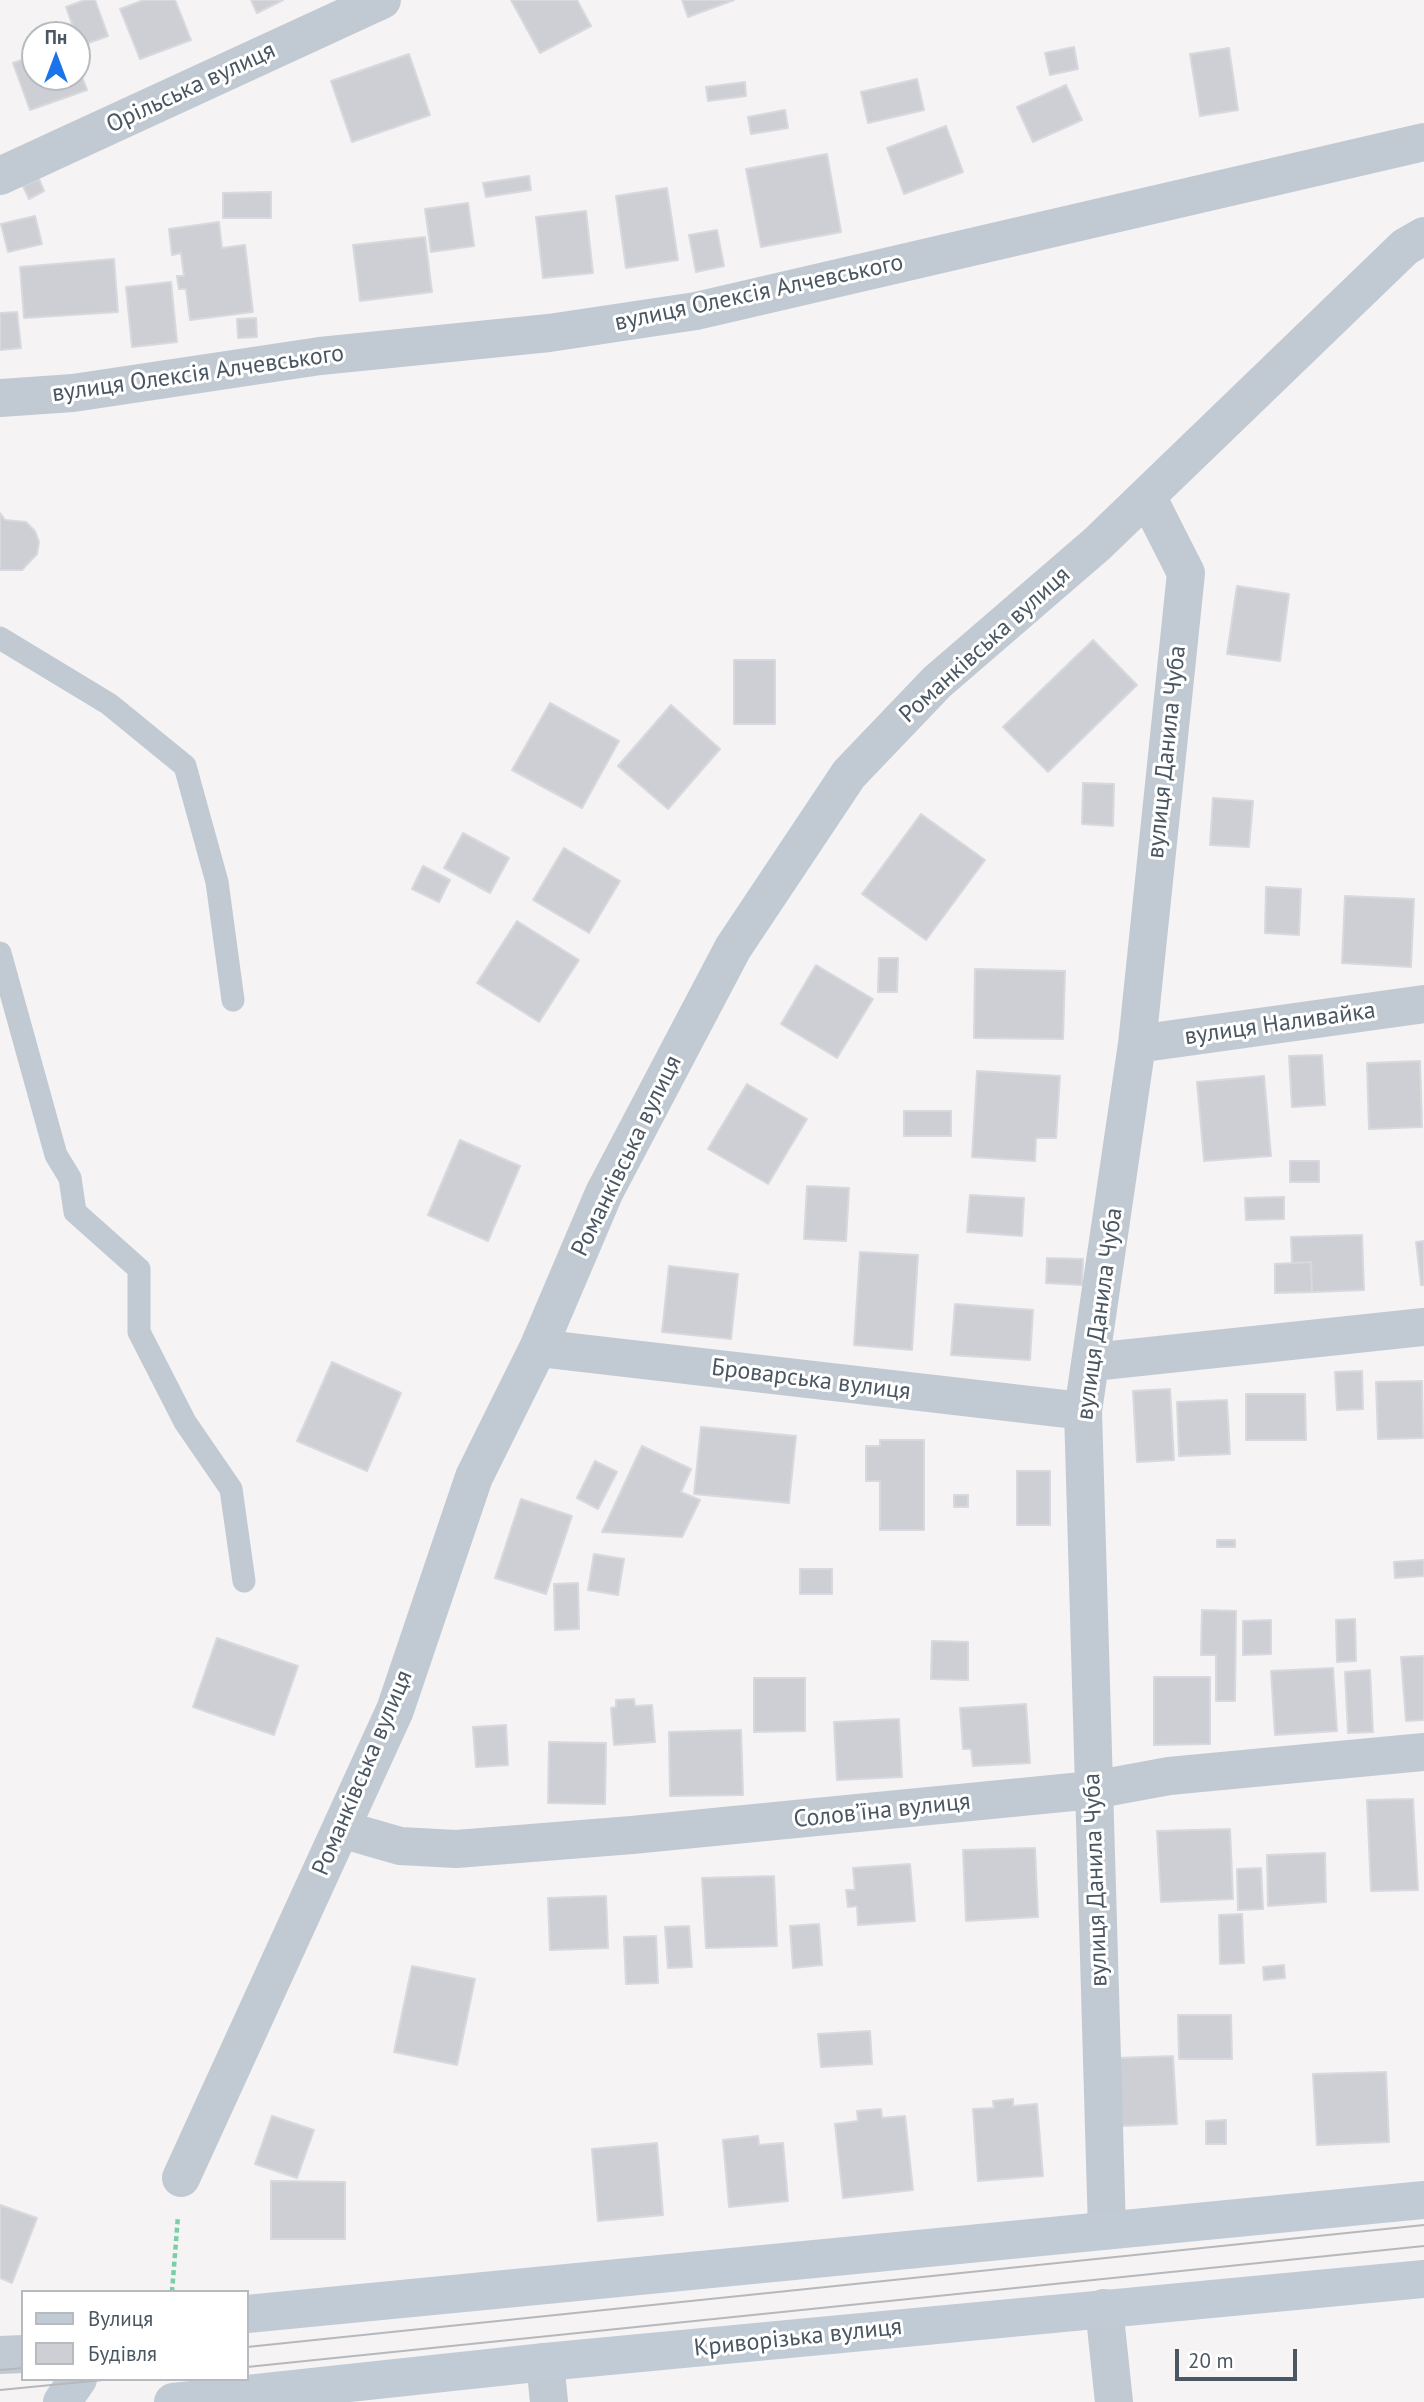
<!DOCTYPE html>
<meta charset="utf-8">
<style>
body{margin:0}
#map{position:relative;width:1424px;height:2402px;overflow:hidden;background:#f5f3f3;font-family:"PT Sans",sans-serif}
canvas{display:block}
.legend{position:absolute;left:21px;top:2290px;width:228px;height:91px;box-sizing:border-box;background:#fff;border:2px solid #b7bbc0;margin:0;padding:9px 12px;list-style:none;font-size:21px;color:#4a5661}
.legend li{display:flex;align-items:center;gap:14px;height:35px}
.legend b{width:35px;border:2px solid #b7bbc0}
.north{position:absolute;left:21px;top:21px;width:70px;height:70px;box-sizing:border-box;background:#fff;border:2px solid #b7bbc0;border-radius:50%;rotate:0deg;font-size:19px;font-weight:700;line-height:28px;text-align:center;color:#4a5661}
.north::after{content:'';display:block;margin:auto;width:24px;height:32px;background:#1a73e8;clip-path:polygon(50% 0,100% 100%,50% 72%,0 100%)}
.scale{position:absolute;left:1175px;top:2349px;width:122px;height:32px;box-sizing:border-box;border:4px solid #4a5661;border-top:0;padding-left:9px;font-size:21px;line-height:24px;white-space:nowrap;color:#4a5661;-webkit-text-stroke:5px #fff;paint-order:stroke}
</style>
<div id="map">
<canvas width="1424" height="2402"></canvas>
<ul class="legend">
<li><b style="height:9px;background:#c1cbd6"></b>Вулиця</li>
<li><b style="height:19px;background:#cdcfd5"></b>Будівля</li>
</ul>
<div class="north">Пн</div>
<div class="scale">20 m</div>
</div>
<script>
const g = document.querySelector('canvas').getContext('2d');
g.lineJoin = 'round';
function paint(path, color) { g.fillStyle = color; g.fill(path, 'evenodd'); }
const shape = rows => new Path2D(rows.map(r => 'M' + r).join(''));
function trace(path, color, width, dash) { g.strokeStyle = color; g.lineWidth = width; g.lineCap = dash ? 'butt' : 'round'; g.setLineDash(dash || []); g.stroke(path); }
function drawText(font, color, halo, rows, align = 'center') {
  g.font = font + ' "PT Sans",sans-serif'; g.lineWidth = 6; g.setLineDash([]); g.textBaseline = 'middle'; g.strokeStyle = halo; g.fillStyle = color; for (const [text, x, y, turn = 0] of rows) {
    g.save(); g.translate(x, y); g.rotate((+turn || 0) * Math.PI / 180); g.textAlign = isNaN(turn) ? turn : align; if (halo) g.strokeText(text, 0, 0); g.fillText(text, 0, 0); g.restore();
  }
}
const building = shape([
 [85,0,95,0,108,36,80,46,66,7,85,0],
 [144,0,175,0,191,40,140,59,120,9,144,0],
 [251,0,283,0,257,13,251,0],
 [511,0,577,0,591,26,540,53,511,0],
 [682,0,734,0,688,17,682,0],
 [1074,47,1078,69,1050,75,1045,53,1074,47],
 [1229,48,1238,110,1200,116,1190,54,1229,48],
 [409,54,430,115,352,142,331,81,409,54],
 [35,55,35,77,77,77,77,63,87,90,30,110,13,63,35,55],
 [917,79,924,110,868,123,861,92,917,79],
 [745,82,746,96,708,101,706,87,745,82],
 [1066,85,1082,120,1033,142,1017,107,1066,85],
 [785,110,788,128,751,134,748,117,785,110],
 [946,126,963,172,904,194,887,148,946,126],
 [827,154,841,232,761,247,746,169,827,154],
 [529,176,531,190,486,197,483,183,529,176],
 [39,179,44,191,29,199,23,186,39,179],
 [667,188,678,260,626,268,616,196,667,188],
 [271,192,271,218,223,218,223,193,271,192],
 [468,203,474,246,431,252,425,209,468,203],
 [586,211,593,273,543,278,536,217,586,211],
 [35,216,42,244,8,252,1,224,35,216],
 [219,222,222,248,245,245,253,312,190,320,186,289,179,289,177,276,184,276,181,253,172,255,169,229,219,222],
 [717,230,724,266,696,272,689,235,717,230],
 [425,237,432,292,360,301,353,245,425,237],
 [114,259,118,312,24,318,20,267,114,259],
 [171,282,177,342,132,347,126,287,171,282],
 [17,312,21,348,0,350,0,313,17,312],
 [256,318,257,337,238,338,237,319,256,318],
 [0,513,5,520,26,522,35,531,39,542,37,554,22,570,0,570,0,513],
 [1237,586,1289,594,1280,661,1227,654,1237,586],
 [1093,640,1137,685,1048,772,1003,727,1093,640],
 [734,660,775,660,775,724,734,724,734,660],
 [550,703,619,741,582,808,512,770,550,703],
 [671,705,720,749,668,809,618,766,671,705],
 [1083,783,1114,784,1113,826,1082,824,1083,783],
 [1213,798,1253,801,1249,847,1210,845,1213,798],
 [921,814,985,860,926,940,862,894,921,814],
 [463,833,509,858,490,893,444,868,463,833],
 [564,848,620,881,589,933,533,900,564,848],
 [423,866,450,880,439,902,412,889,423,866],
 [1266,887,1301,889,1299,935,1265,933,1266,887],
 [1345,896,1414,899,1411,967,1342,963,1345,896],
 [517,921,579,960,539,1022,477,983,517,921],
 [879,958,898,958,897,992,878,992,879,958],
 [816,965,873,999,837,1058,781,1024,816,965],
 [975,969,1065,971,1063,1039,974,1038,975,969],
 [1322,1055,1325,1105,1292,1107,1289,1056,1322,1055],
 [1420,1061,1422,1127,1369,1129,1367,1063,1420,1061],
 [977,1071,1060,1076,1056,1138,1036,1138,1035,1161,972,1157,977,1071],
 [1264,1076,1271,1156,1204,1161,1197,1082,1264,1076],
 [747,1084,807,1119,768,1184,708,1149,747,1084],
 [904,1111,951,1111,951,1136,904,1136,904,1111],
 [460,1140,520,1166,488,1241,428,1215,460,1140],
 [1290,1161,1319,1161,1319,1182,1290,1182,1290,1161],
 [807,1186,849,1188,846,1241,804,1239,807,1186],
 [970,1195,1024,1198,1022,1236,967,1232,970,1195],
 [1284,1197,1284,1219,1246,1220,1245,1198,1284,1197],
 [1362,1235,1364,1290,1312,1292,1311,1262,1292,1263,1291,1237,1362,1235],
 [1424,1241,1424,1285,1421,1285,1416,1242,1424,1241],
 [860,1252,918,1255,912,1350,854,1345,860,1252],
 [1047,1258,1083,1259,1082,1285,1046,1283,1047,1258],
 [1311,1262,1312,1292,1275,1293,1275,1264,1311,1262],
 [669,1266,738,1274,731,1339,662,1332,669,1266],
 [955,1304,1033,1310,1030,1360,951,1355,955,1304],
 [332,1362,401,1393,367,1471,297,1441,332,1362],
 [1362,1371,1363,1409,1337,1410,1335,1372,1362,1371],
 [1422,1381,1423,1438,1378,1439,1376,1382,1422,1381],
 [1170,1389,1174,1460,1137,1462,1133,1391,1170,1389],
 [1246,1394,1305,1394,1306,1440,1246,1440,1246,1394],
 [1227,1400,1230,1454,1179,1456,1177,1402,1227,1400],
 [701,1427,796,1436,789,1503,694,1494,701,1427],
 [880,1440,924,1440,924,1530,880,1530,880,1481,866,1481,866,1446,880,1446,880,1440],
 [642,1446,691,1469,681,1492,700,1500,682,1537,602,1532,642,1446],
 [595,1461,617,1472,598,1509,577,1498,595,1461],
 [1017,1471,1050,1471,1050,1525,1017,1525,1017,1471],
 [954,1495,968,1495,968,1507,954,1507,954,1495],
 [521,1499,572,1516,546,1594,495,1578,521,1499],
 [1217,1540,1235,1540,1235,1547,1217,1547,1217,1540],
 [594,1554,624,1559,618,1595,588,1590,594,1554],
 [1424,1560,1424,1576,1395,1578,1394,1562,1424,1560],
 [800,1569,832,1569,832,1594,800,1594,800,1569],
 [578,1583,579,1629,555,1630,554,1584,578,1583],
 [1202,1610,1236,1611,1235,1701,1216,1701,1216,1655,1201,1655,1202,1610],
 [1355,1619,1356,1661,1337,1662,1336,1620,1355,1619],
 [1271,1620,1271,1654,1243,1655,1243,1621,1271,1620],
 [217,1638,298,1666,274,1735,193,1707,217,1638],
 [932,1641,968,1642,968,1680,931,1679,932,1641],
 [1424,1656,1424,1720,1406,1721,1401,1657,1424,1656],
 [1333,1668,1337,1731,1275,1735,1271,1671,1333,1668],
 [1370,1670,1373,1732,1348,1733,1345,1672,1370,1670],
 [1154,1677,1210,1677,1210,1744,1154,1745,1154,1677],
 [754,1678,805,1678,805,1731,754,1732,754,1678],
 [634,1699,635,1706,652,1705,655,1742,614,1745,611,1708,616,1707,616,1700,634,1699],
 [1026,1704,1030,1763,973,1766,971,1749,963,1749,960,1708,1026,1704],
 [899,1719,902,1777,837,1780,834,1722,899,1719],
 [506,1725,508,1765,476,1767,473,1727,506,1725],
 [741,1730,743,1795,670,1796,669,1732,741,1730],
 [549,1742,606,1743,605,1804,548,1803,549,1742],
 [1413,1799,1418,1890,1371,1891,1367,1800,1413,1799],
 [1230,1829,1233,1899,1161,1902,1157,1831,1230,1829],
 [1035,1848,1038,1917,966,1921,963,1850,1035,1848],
 [1325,1853,1326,1902,1268,1906,1267,1855,1325,1853],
 [910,1864,915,1921,858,1925,857,1906,848,1907,846,1890,855,1890,853,1868,910,1864],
 [1261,1868,1263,1909,1238,1910,1237,1869,1261,1868],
 [774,1876,777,1946,706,1948,702,1878,774,1876],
 [606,1896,608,1948,550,1950,548,1898,606,1896],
 [1242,1914,1244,1963,1220,1964,1219,1915,1242,1914],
 [819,1924,822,1965,793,1968,790,1926,819,1924],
 [689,1926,692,1967,668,1968,665,1927,689,1926],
 [656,1936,658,1983,626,1984,624,1937,656,1936],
 [1284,1965,1285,1978,1264,1980,1263,1967,1284,1965],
 [412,1966,475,1979,457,2065,394,2052,412,1966],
 [1178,2015,1231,2015,1232,2059,1179,2059,1178,2015],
 [870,2031,872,2064,821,2067,818,2034,870,2031],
 [1173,2056,1177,2124,1121,2126,1118,2058,1173,2056],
 [1386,2072,1389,2142,1317,2145,1313,2074,1386,2072],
 [1013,2099,1013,2106,1037,2104,1043,2176,978,2181,973,2109,994,2108,993,2101,1013,2099],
 [881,2109,882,2118,905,2116,913,2190,843,2198,835,2124,858,2121,857,2111,881,2109],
 [272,2116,314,2130,297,2178,255,2164,272,2116],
 [1226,2120,1226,2144,1206,2144,1206,2121,1226,2120],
 [758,2136,759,2145,783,2143,788,2201,729,2207,723,2140,758,2136],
 [657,2143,663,2215,598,2221,592,2149,657,2143],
 [271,2181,345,2182,345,2239,271,2239,271,2181],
 [0,2205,37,2218,12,2283,0,2278,0,2205]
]);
const path = shape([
 [172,2292,178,2216]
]);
const lane = shape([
 [0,638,109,704,185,766,217,882,233,1000],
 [0,953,56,1155,70,1178,75,1212,139,1269,139,1332,185,1422,231,1489,244,1581]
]);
const street = shape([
 [0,176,382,0],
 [0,398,73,393,320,356,549,333,696,311,1424,142],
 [1137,1044,1424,1004],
 [538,1348,1083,1411],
 [1093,1362,1424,1327],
 [341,1829,400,1846,456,1849,632,1835,1093,1790,1169,1776,1424,1752],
 [181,2178,395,1710,474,1477,538,1348,604,1193,733,948,849,774,937,682,1097,544,1405,247,1424,236],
 [1107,2230,1083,1411,1137,1044,1186,573,1147,496],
 [1104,2308,1114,2402],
 [0,2355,23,2354],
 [545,2362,549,2402]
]);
const secondary = shape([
 [247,2314,1424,2200],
 [62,2402,78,2379],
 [173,2402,545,2362,1424,2279]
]);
const tram = shape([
 [247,2347,1424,2225],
 [247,2367,1424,2246],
 [0,2370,23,2368],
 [0,2390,113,2379]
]);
const streetNames = [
 ["Орільська вулиця",191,88,-25],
 ["вулиця Олексія Алчевського",759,293,-12],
 ["вулиця Олексія Алчевського",198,374,-8],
 ["Романківська вулиця",985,645,-42],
 ["вулиця Данила Чуба",1167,752,-84],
 ["вулиця Наливайка",1280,1024,-8],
 ["Романківська вулиця",627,1156,-64],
 ["вулиця Данила Чуба",1100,1314,-82],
 ["Броварська вулиця",811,1380,7],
 ["Романківська вулиця",363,1773,-67],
 ["Соловʼїна вулиця",882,1811,-6],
 ["вулиця Данила Чуба",1096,1880,-92],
 ["Криворізька вулиця",798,2338,-6]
];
paint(building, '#cdcfd5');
trace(building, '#d7d9de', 2);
trace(path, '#7ad0a6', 4.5, [5, 3.5]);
trace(lane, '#c1cad2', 23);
trace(street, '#c1cad2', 38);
trace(secondary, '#c1cbd6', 38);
trace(tram, '#b5b8bd', 2);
drawText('24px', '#4a5661', '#fff', streetNames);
</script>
